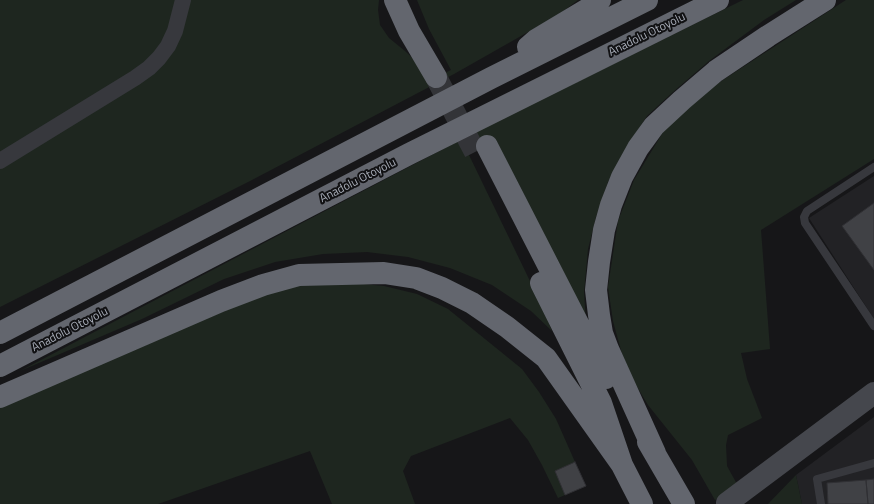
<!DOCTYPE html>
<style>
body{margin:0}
canvas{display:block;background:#161618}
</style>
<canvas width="874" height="504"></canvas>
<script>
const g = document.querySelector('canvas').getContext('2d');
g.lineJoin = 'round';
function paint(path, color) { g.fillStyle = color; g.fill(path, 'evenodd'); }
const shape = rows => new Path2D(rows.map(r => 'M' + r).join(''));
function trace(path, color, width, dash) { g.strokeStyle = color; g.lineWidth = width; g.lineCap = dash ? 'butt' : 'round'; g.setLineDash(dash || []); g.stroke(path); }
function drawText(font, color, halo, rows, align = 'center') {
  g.font = font + ' "Titillium Web",sans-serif'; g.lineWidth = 4; g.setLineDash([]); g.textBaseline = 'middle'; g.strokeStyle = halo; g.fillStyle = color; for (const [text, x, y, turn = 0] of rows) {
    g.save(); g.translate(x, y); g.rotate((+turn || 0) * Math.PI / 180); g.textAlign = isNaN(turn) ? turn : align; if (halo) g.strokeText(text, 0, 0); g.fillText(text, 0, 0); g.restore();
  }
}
const built = shape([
 [874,176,874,319,809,218],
 [874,417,874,504,802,504,796,475]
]);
const green = shape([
 [0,0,379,0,378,10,380,25,389,38,405,51,423,68,436,77,451,70,429,29,417,0,578,0,558,15,454,74,250,181,0,307],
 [743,0,796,0,764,20,709,61,673,92,647,116,625,150,608,182,596,217,588,249,584,292,586,323,491,141,468,153,543,308,552,331,531,311,492,285,450,268,408,257,367,252,323,254,275,262,224,279,142,319,20,371,485,127],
 [846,0,874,0,874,159,761,230,770,349,741,353,747,379,762,418,728,435,726,445,727,466,738,486,715,500,692,460,648,405,633,380,622,354,613,321,608,287,618,221,634,180,665,129,706,91],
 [342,282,384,286,417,294,448,309,522,369,539,392,556,419,575,462,555,471,565,495,558,498,542,465,528,440,510,418,411,456,403,471,415,504,332,504,310,451,158,504,0,504,0,406,274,289,305,283],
 [796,475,802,504,768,504]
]);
const building = shape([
 [874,203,874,270,842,226,874,203],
 [575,462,586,486,565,495,555,471,575,462],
 [874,479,874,504,868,504,866,480,874,479],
 [866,480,868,504,828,504,827,483,866,480]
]);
const motorwayTunnel = shape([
 [436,77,475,152]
]);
const service = shape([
 [874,167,807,211,804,217,805,223,874,326],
 [821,504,817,479,874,463]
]);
const minor = shape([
 [0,161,135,78,149,68,159,58,168,46,175,31,183,0]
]);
const secondary = shape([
 [727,503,874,393]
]);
const motorway = shape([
 [395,0,409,31,436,77],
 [528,47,536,40,596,4,600,0],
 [487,146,606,378],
 [541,283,601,403,622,465,642,504],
 [0,333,491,78,647,0],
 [0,366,409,154,718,0],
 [0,397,221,301,263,285,299,275,384,273,416,278,442,288,472,303,507,327,546,358,622,465],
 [648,442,684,504],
 [655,453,608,349,602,333,599,315,596,290,599,262,604,230,611,205,622,177,638,148,654,126,682,100,716,71,768,36,825,0]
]);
const streetNames = [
 ["Anadolu Otoyolu",647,35,-26],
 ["Anadolu Otoyolu",358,181,-27],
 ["Anadolu Otoyolu",70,330,-27]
];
paint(built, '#222225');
paint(green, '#1e261f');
paint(building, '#404145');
trace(building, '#303034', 1);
trace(motorwayTunnel, '#333438', 22, [22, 11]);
trace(service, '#37383d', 8);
trace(minor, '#37383d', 16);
trace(secondary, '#45474d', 22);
trace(motorway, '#63666e', 22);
drawText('12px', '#a8adb8', '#111113', streetNames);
</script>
